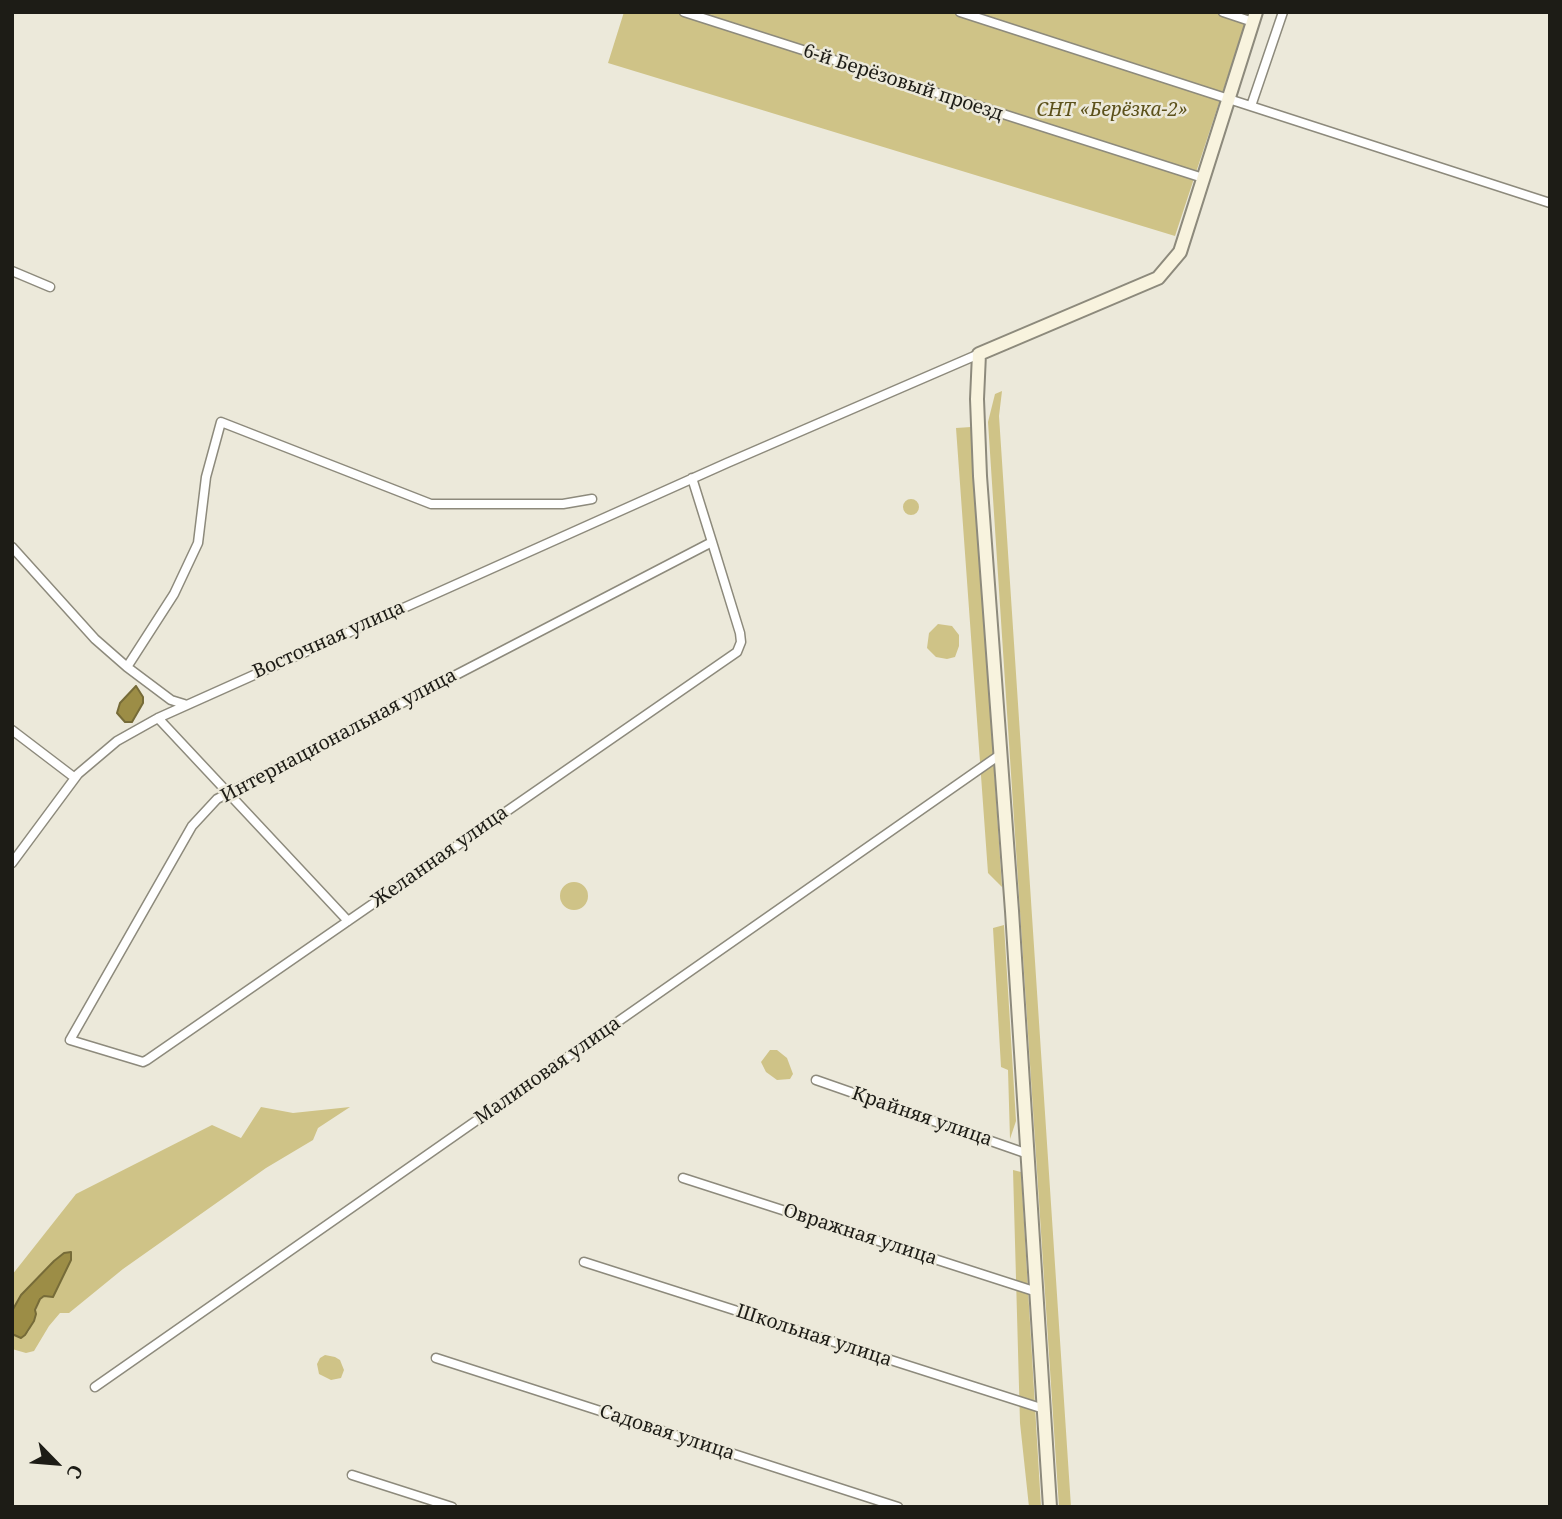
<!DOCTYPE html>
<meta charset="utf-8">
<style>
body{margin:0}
#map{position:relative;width:1562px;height:1519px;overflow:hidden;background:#ece9da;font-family:"Noto Serif",serif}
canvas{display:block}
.frame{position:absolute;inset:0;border:14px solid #1d1c16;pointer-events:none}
.north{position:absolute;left:21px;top:1428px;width:70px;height:70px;-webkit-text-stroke:5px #ece9da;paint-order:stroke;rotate:115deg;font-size:19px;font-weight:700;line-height:28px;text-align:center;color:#1d1c16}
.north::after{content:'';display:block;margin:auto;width:24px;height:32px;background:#1d1c16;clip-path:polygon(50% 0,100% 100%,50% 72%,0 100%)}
</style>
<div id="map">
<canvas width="1562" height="1519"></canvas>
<div class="frame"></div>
<div class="north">С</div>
</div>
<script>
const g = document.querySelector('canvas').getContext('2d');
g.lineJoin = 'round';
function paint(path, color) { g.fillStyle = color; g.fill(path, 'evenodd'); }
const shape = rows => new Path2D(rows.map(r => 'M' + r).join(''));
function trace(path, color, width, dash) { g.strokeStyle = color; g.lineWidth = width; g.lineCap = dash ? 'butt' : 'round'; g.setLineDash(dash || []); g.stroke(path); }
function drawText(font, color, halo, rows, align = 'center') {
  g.font = font + ' "Noto Serif",serif'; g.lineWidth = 5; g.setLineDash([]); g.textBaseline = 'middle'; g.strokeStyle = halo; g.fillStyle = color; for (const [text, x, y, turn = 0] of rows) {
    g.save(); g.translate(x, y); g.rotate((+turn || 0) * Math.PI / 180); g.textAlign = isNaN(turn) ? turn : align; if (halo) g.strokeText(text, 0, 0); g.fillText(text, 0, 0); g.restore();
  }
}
const green = shape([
 [624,12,1249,12,1175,236,608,63],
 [1002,391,999,416,1071,1507,1059,1507,988,422,995,394],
 [971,427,1002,887,988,873,956,428],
 '903 507a8 8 0 1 1 16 0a8 8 0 1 1-16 0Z',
 [938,624,952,626,959,635,959,646,955,657,947,659,936,657,927,648,929,633],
 '560 896a14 14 0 1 1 28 0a14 14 0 1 1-28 0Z',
 [1004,925,1016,1121,1010,1139,1008,1070,1001,1067,993,928],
 [770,1050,777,1050,787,1058,793,1074,790,1079,777,1080,766,1072,761,1062],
 [261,1107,293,1113,350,1107,318,1128,313,1140,266,1168,123,1269,69,1313,60,1313,49,1326,34,1351,26,1353,12,1349,12,1334,21,1338,29,1331,40,1299,44,1296,53,1297,66,1270,54,1261,21,1295,12,1311,12,1275,76,1194,212,1125,241,1138],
 [1013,1170,1021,1172,1041,1507,1029,1507,1020,1423],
 [325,1355,335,1357,340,1360,344,1370,341,1378,331,1380,319,1374,317,1364,320,1358]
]);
const water = shape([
 [136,686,143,697,143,703,132,722,125,722,117,713,120,703,136,686],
 [71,1252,71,1260,53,1297,44,1296,40,1299,35,1310,36,1314,34,1321,25,1335,21,1338,12,1334,12,1311,21,1295,54,1261,64,1253,71,1252]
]);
const street = shape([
 [684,12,1203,178],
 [960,12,1550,203],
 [1223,12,1253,22],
 [1251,106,1283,12],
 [12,271,50,287],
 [692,478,712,542,740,633,741,642,737,652,147,1060,143,1062,70,1040,192,826,217,799,712,542],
 [12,547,95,639,127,667,171,700,184,704],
 [127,667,174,594,198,543,206,477,221,422,431,504,563,504,592,499],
 [158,718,348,921],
 [12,730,75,778],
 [12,863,78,774,117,741,158,718,727,463,979,354],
 [816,1080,1028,1154],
 [683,1178,1037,1292],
 [584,1262,1044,1409],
 [436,1358,898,1507],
 [95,1387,1001,754],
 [352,1475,452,1507]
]);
const secondary = shape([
 [1050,1507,1012,911,980,476,977,399,979,354,1158,278,1180,252,1256,12]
]);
const streetNames = [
 ["6-й Берёзовый проезд",903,83,18],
 ["Восточная улица",329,640,-24],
 ["Интернациональная улица",339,736,-28],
 ["Желанная улица",440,857,-35],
 ["Малиновая улица",548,1071,-35],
 ["Крайняя улица",922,1117,19],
 ["Овражная улица",860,1235,18],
 ["Школьная улица",814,1336,18],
 ["Садовая улица",667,1433,18]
];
const parkNames = [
 ["СНТ «Берёзка-2»",1112,111]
];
paint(green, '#cfc387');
paint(water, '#9c8d46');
trace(water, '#766b38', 2);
trace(street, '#8d8a7c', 11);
trace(secondary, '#8d8a7c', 16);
trace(street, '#fff', 8);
trace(secondary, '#f8f3de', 12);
drawText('19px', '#1d1c16', '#ece9da', streetNames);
drawText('italic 19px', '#5c511b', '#ece9da', parkNames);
</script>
